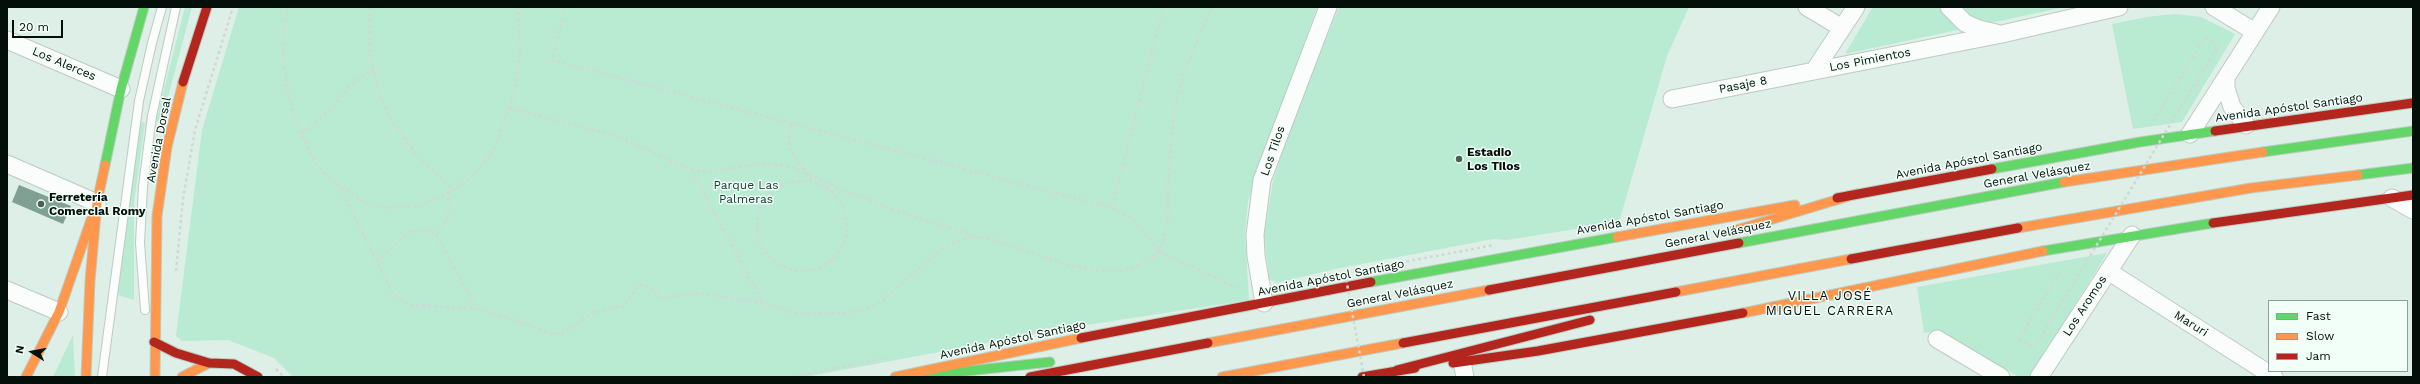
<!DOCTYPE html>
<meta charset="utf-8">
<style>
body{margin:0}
#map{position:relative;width:2420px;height:384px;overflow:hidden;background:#ddefe6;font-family:"Work Sans",sans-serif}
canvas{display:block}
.frame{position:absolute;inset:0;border:8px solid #040f09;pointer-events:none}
.legend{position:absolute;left:2268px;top:300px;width:140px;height:72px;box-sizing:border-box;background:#f1fff8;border:1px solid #929f98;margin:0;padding:5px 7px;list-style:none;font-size:12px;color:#040f09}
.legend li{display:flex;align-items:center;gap:8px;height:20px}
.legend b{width:20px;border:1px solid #929f98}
.north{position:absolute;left:12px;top:332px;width:40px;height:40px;-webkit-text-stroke:3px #f1fff8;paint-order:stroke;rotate:281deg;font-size:11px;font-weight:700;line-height:16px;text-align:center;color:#040f09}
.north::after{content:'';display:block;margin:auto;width:14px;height:18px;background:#040f09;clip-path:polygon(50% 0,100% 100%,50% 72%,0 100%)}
.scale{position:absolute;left:12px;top:20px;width:51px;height:18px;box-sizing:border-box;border:2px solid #040f09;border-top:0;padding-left:5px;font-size:12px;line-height:14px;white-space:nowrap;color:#040f09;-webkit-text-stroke:3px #f1fff8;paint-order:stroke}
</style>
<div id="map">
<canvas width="2420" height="384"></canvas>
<div class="frame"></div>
<ul class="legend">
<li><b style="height:5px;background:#63d668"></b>Fast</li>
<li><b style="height:5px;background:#ff974d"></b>Slow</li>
<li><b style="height:5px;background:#b3261e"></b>Jam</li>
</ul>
<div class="north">N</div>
<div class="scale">20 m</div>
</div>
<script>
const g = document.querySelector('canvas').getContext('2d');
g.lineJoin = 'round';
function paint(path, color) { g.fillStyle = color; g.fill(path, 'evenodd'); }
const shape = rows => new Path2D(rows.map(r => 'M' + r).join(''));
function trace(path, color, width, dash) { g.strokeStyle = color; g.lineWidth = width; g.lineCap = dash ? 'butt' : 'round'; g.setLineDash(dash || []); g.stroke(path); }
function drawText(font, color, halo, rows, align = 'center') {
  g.font = font + ' "Work Sans",sans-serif'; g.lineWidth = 3; g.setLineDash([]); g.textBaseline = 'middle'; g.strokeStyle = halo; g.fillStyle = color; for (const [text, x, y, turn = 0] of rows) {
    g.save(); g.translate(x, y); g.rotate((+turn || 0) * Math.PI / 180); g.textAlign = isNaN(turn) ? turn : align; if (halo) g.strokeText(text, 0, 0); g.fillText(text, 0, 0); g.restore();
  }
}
const green = shape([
 [185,7,192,7,161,123,156,121],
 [239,7,1317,7,1248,201,1245,235,1249,300,1067,328,805,377,293,377,274,358,228,340,182,341,176,336,202,130],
 [1339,7,1689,7,1667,56,1619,222,1507,240,1493,239,1335,269,1277,283,1269,279,1264,236,1273,181,1287,137],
 [1873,7,2065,7,1845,54],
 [2174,14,2201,17,2235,34,2182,122,2133,129,2112,24,2147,17],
 [140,121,145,123,134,202,134,300,118,295],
 [2107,253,2030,377,2019,377,1939,330,1924,333,1917,287],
 [73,335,75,377,53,377]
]);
const building = shape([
 [19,185,71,206,63,224,12,202]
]);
const path = shape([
 [288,7,284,26,283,56,287,88,297,124,314,160,326,175,340,187,392,292,399,299,411,305,477,309,507,317,551,334,563,333,594,312,624,306,639,285,645,285,663,298,699,293,763,303,791,312,810,314,845,313,866,309,880,302,943,248,968,237,988,238,1072,266,1104,271,1122,271,1137,266,1160,252,1135,221,1112,208],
 [370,7,370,55,378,90,389,117,414,152,449,186,449,207,445,222,436,235],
 [566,7,552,60,1112,208,1163,7],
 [1212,7,1184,72,1174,111,1168,180,1168,218,1160,252,1238,288],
 [510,108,616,136,692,170,709,172,762,163,793,167,837,188,889,208,976,236],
 [2153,121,2164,104],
 [792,124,789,138,790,149,812,181],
 [301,134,330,110,350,85,366,74,374,71],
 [692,170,763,303],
 '757 226a45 45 0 1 1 90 0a45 45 0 1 1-90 0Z',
 [341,187,369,205,391,208,420,206,443,196,462,185,482,166,496,146,515,89,520,50,518,7],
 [377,261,409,232,424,229,436,235,477,308],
 [176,271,183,199,195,130,233,7],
 [276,369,284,377],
 [790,377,887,358]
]);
const lane = shape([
 [145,310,140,243,143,186,152,116,176,7],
 [102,377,139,101,152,43,162,7]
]);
const street = shape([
 [1807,7,1842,28],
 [1949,7,1965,23,1979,29,1996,33],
 [2214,7,2255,32],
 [7,40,121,89],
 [1814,71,1856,7],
 [2226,78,2226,88,2232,107,2246,125],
 [1672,99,2002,34,2119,7],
 [2190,134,2271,7],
 [7,164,97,203],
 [2392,198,2413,210],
 [2108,271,2274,377],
 [7,290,59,312],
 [1264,303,1256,256,1255,235,1262,180,1328,7],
 [1937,339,2001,377],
 [1462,362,1465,377],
 [2039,377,2132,235]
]);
const fast = shape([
 [2263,152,2413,131],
 [105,165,121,89,144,7],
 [1992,169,2140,142,2215,131],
 [2358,175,2413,168],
 [1739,243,2064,182],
 [2043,251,2213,223],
 [1371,282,1617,237],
 [912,377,1050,362]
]);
const slow = shape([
 [2064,182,2263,152],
 [2018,228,2251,188,2358,175],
 [1733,231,1856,194],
 [1617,237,1795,205],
 [1676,292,1851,259],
 [1743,313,2043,251],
 [1208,343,1489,290],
 [26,377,59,312,91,220],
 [86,377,90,281,97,203,105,165],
 [155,377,157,216,167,147,183,82],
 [182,377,209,363],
 [895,377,1081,338],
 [1222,377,1403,343]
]);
const jam = shape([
 [183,82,207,7],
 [2215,131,2413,103],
 [1837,198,1992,169],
 [2213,223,2413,195],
 [1851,259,2018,228],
 [1489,290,1739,243],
 [1081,338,1371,282],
 [154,342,176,353,209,363,234,364,258,377],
 [1403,343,1676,292],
 [1453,363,1538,351,1743,313],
 [1397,370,1590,320],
 [1030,377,1208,343],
 [1362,377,1415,368]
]);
const pathBridge = shape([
 [2060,272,2019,339,2034,348,2218,46,2205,38,2164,104],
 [1364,377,1345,273,1494,245]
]);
const markers = [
 [1459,159,4,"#505d56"],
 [41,204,4,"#505d56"]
];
const streetNames = [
 ["Los Pimientos",1870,60,-11],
 ["Los Alerces",64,64,23],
 ["Pasaje 8",1743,85,-11],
 ["Avenida Apóstol Santiago",2289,108,-8],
 ["Avenida Dorsal",159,140,-79],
 ["Los Tilos",1273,151,-71],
 ["Avenida Apóstol Santiago",1969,161,-11],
 ["General Velásquez",2037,175,-10],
 ["Avenida Apóstol Santiago",1650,218,-10],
 ["General Velásquez",1718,234,-11],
 ["Avenida Apóstol Santiago",1331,278,-11],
 ["General Velásquez",1400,294,-11],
 ["Los Aromos",2085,306,-57],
 ["Maruri",2191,324,32],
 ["Avenida Apóstol Santiago",1013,340,-12]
];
const poiNames = [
 ["Estadio",1467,152],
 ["Los Tilos",1467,166],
 ["Ferretería",49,197],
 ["Comercial Romy",49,211]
];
const parkNames = [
 ["Parque Las",746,185],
 ["Palmeras",746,199]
];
const neighbourhoodNames = [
 ["VILLA JOSÉ",1830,296],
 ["MIGUEL CARRERA",1830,311]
];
paint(green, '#b9ead2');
paint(building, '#81a094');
trace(lane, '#bccbc3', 10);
trace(street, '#bccbc3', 19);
trace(fast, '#bccbc3', 11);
trace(slow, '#bccbc3', 11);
trace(jam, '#bccbc3', 11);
trace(path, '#d2d8d5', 2.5, [3, 3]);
trace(lane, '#fafdfb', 8);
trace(street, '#fafdfb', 17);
trace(fast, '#63d668', 9);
trace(slow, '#ff974d', 9);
trace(jam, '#b3261e', 9);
trace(pathBridge, '#d2d8d5', 2.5, [3, 3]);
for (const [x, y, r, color] of markers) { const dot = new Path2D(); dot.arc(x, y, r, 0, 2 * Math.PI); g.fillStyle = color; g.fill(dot); trace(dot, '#f1fff8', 1.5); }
drawText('12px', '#040f09', '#f1fff8', streetNames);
drawText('bold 12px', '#040f09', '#f1fff8', poiNames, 'left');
drawText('12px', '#15412e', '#f1fff8', parkNames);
g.letterSpacing = '1px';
drawText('13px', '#040f09', '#f1fff8', neighbourhoodNames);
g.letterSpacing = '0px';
</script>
